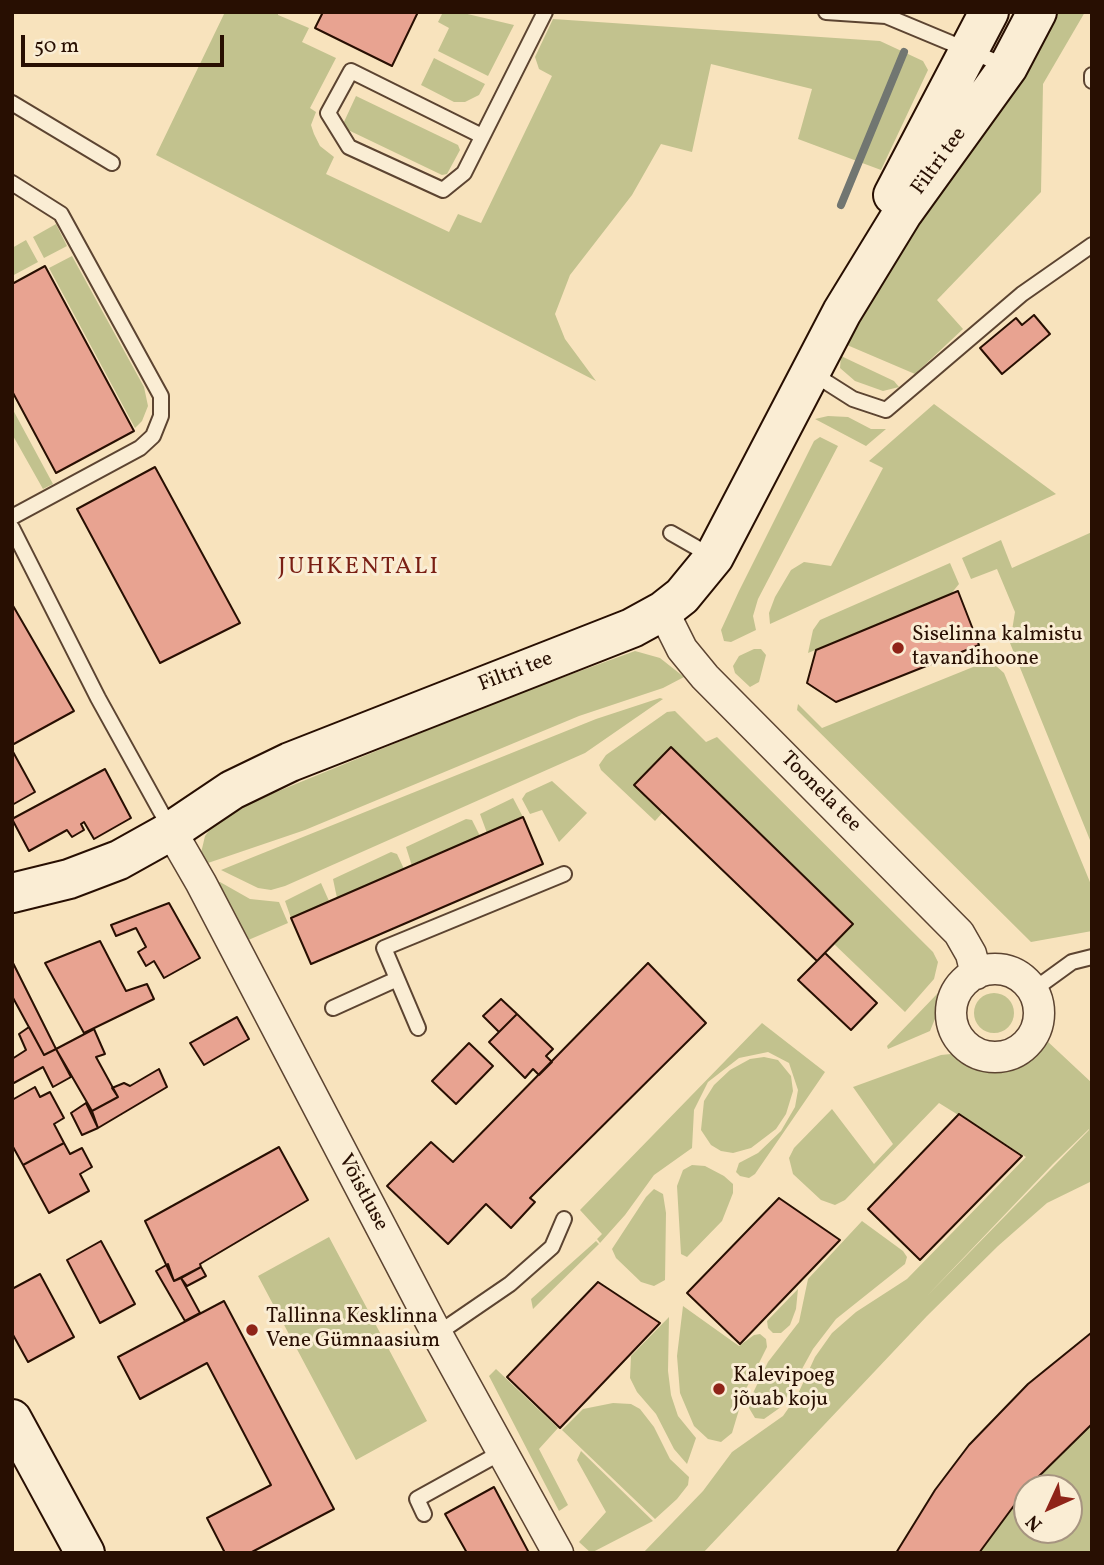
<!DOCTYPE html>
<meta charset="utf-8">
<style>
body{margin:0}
#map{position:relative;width:1104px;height:1565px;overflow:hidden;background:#f8e3bd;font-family:Vollkorn,serif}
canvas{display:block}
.frame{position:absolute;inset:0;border:14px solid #280f02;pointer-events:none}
.north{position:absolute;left:1013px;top:1474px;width:70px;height:70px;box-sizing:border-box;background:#faedd4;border:2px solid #a69480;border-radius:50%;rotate:225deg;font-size:19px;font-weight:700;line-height:28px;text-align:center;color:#280f02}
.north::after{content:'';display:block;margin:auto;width:24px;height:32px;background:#8f2418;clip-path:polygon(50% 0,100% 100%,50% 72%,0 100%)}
.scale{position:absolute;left:21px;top:35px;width:203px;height:32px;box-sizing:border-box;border:4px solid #280f02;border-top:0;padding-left:9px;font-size:21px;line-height:24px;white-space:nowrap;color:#280f02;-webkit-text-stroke:5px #faedd4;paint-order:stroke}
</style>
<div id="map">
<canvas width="1104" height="1565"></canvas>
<div class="frame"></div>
<div class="north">N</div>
<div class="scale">50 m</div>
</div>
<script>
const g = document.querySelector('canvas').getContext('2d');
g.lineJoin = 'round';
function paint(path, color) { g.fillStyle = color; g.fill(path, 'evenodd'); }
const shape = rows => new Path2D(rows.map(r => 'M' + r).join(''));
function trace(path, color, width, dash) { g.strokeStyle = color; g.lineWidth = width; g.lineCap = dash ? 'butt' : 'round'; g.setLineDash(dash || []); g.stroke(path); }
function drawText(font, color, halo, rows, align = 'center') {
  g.font = font + ' Vollkorn,serif'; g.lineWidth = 6; g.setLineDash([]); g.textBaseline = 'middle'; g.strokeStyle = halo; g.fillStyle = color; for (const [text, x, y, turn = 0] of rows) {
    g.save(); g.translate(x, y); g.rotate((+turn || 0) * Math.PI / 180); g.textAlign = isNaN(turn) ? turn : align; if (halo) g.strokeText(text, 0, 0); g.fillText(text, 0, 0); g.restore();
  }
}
const green = shape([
 [225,12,278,12,278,15,309,28,302,42,336,58,310,108,316,112,311,125,314,134,320,146,334,157,326,174,449,232,458,214,481,223,552,76,539,69,535,57,553,19,880,41,923,61,928,70,881,170,798,139,812,89,711,64,692,152,661,144,632,195,570,275,555,314,565,339,596,381,156,155],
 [443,12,459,12,514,25,488,76,438,51,449,28,438,22],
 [1058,12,1085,12,1043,84,1041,192,937,300,963,329,915,374,847,345,870,296,926,212,1028,73],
 [434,58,485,84,479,95,465,102,454,102,421,85],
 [356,96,458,145,460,150,447,174,442,175,346,129,343,124],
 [56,224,67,246,44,258,33,237],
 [26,240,38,262,12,276,12,248],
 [72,256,144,387,148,406,142,421,135,428,49,268],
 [841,356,894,381,899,387,883,391,855,381,840,368],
 [934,404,1056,494,770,624,769,613,775,597,791,570,804,562,831,566,883,468,869,461],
 [12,408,53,484,43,489,12,434],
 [828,416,848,417,871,429,886,429,866,446,815,419],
 [820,437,838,446,758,599,753,616,756,630,731,642,724,641,721,630,739,591,814,441],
 [1092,532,1092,845,1010,643,1015,612,997,569,971,579,962,558,1001,540,1012,568],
 [950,563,959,584,950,595,808,653,813,630,820,620],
 [754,649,761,649,766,655,759,682,750,687,735,673,733,666,739,656],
 [635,651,660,658,684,677,663,688,579,716,305,830,205,864,201,853,205,836,213,825,259,799,506,698],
 [983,663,995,665,1004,673,1092,887,1092,931,1031,942,797,710,798,704,822,728],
 [660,698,663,699,585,753,285,886,271,890,258,888,221,870,596,719],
 [675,711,706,742,717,737,933,952,938,962,934,979,905,1012,834,944,853,923,671,748,635,785,663,812,655,821,601,770,599,765,606,755,667,712],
 [552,781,587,813,559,842,542,810,530,814,522,799,526,793],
 [513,798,523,817,487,833,480,814],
 [466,819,472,820,480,836,412,866,406,847],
 [391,852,397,854,404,869,337,898,333,879],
 [220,882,250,899,279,902,288,923,246,941,215,883],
 [321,883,329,901,291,918,285,901],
 '974 1013a20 20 0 1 1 40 0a20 20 0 1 1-40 0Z',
 [938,993,937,1014,930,1031,888,1049,887,1046],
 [762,1023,825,1072,755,1174,749,1178,740,1176,736,1172,739,1163,758,1153,781,1131,795,1107,798,1090,789,1063,768,1052,739,1058,708,1082,694,1110,692,1148,654,1175,625,1215,600,1243,597,1239,602,1234,580,1210],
 [1046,1040,1092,1083,1092,1181,1047,1203,998,1246,927,1316,703,1553,643,1553,703,1491,732,1452,783,1416,797,1396,815,1357,832,1333,856,1312,907,1279,1026,1157,939,1103,845,1200,835,1205,821,1200,793,1174,789,1158,794,1148,832,1109,874,1164,893,1144,853,1087,941,1055,951,1054,980,1069,1012,1068,1031,1058],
 [1089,1129,1089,1130,926,1297,1053,1164],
 [764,1057,778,1060,791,1076,793,1091,786,1114,776,1129,751,1148,733,1153,721,1151,711,1145,701,1130,704,1101,714,1085,730,1070,750,1059],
 [692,1165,705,1166,724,1176,733,1184,733,1193,722,1221,687,1257,681,1254,677,1186,683,1170],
 [654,1189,663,1194,666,1213,665,1280,654,1286,641,1282,616,1258,612,1249,646,1197],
 [862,1221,903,1251,907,1257,905,1264,836,1319,813,1349,781,1407,764,1419,755,1418,749,1408,753,1393,768,1362,799,1322,808,1279],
 [329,1237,427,1421,356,1460,258,1276],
 [596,1241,599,1244,533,1309,531,1299],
 [798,1289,796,1309,790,1325,781,1333,773,1333,768,1328,767,1321],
 [683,1306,739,1346,754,1335,760,1334,766,1339,767,1347,744,1393,732,1433,721,1442,708,1439,694,1426,680,1393,677,1356],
 [669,1317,668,1371,671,1395,678,1416,696,1438,687,1464,674,1449,656,1414,637,1392,630,1378,631,1356],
 [496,1369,558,1428,539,1449,568,1505,559,1511,489,1376],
 [613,1403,631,1404,640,1409,654,1427,670,1459,689,1477,688,1485,677,1499,655,1519,562,1430,583,1409],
 [1092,1424,1092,1553,979,1553,1027,1489,1027,1530,1069,1530,1069,1488,1028,1488],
 [581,1451,653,1521,591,1553,579,1542,606,1512,577,1460]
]);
const stream = shape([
 [841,205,904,52]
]);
const building = shape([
 [323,12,418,12,392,66,315,28,323,12],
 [45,266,134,431,56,473,12,391,12,284,45,266],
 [1034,315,1050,334,1002,374,980,348,1016,318,1022,325,1034,315],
 [155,467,240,623,160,663,77,509,155,467],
 [958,591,979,645,836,702,807,683,816,650,958,591],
 [12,604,74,711,12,745,12,604],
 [671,747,853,924,817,961,634,785,671,747],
 [12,750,35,792,12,805,12,750],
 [105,769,131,818,94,839,84,822,81,824,84,830,72,837,67,830,29,851,12,819,105,769],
 [523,817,543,864,311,964,291,918,523,817],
 [169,903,200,958,164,978,154,961,146,966,138,952,146,947,136,928,116,936,111,925,169,903],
 [100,941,126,991,147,984,154,999,84,1033,45,963,100,941],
 [825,953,877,1003,851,1030,798,980,825,953],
 [12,961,56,1049,44,1055,12,996,12,961],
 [648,963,706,1023,530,1198,535,1202,511,1228,486,1204,448,1244,387,1186,431,1142,453,1162,648,963],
 [501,999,517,1014,499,1032,483,1016,501,999],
 [517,1014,553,1049,546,1056,552,1062,539,1075,533,1069,525,1078,489,1042,517,1014],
 [237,1017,249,1039,204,1065,190,1043,237,1017],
 [29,1027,44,1055,56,1049,71,1077,53,1087,43,1067,12,1084,12,1059,26,1050,19,1034,29,1027],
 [94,1029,105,1054,96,1057,118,1097,92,1111,56,1049,94,1029],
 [469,1043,493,1066,456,1104,432,1081,469,1043],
 [159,1069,167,1087,98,1128,92,1111,118,1097,112,1088,124,1083,130,1086,159,1069],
 [35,1087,40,1097,50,1092,64,1118,54,1124,64,1143,23,1165,12,1145,12,1100,35,1087],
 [86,1103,98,1128,82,1135,71,1113,86,1103],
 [959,1114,1022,1156,920,1260,868,1209,959,1114],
 [64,1143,70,1154,82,1148,92,1167,80,1174,89,1191,49,1213,23,1165,64,1143],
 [279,1147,308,1200,200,1264,201,1267,174,1281,145,1221,279,1147],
 [779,1198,840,1240,740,1344,687,1293,779,1198],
 [101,1241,135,1304,100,1323,67,1260,101,1241],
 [168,1264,174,1281,181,1278,200,1313,185,1321,156,1271,168,1264],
 [201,1267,206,1276,187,1286,181,1278,201,1267],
 [40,1274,74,1337,28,1362,12,1333,12,1289,40,1274],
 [598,1282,660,1323,560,1428,507,1377,598,1282],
 [224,1301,334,1509,250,1553,225,1553,207,1518,271,1485,207,1363,140,1399,118,1357,224,1301],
 [1091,1333,1092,1424,1027,1488,979,1553,896,1553,935,1490,969,1445,1028,1384,1091,1333],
 [494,1487,529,1553,467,1553,445,1514,494,1487]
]);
const lane = shape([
 [826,12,886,16,1006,66],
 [1092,75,1092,81],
 [12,103,112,163],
 [482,136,351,71,328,113,349,147,443,190,464,173,545,12],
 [12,183,61,214,161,396,161,416,153,436,140,448,12,517],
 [812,373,853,399,886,410,1022,294,1092,245],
 [12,528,98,698,171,830],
 [671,533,713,557],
 [1032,991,1072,962,1092,957],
 [333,1008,397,979],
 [418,1028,384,948,564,874],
 [437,1334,510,1284,552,1247,564,1219],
 [424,1514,417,1499,502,1452]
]);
const street = shape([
 [663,611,682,649,705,677,959,933,971,954,976,974],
 [171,831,201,883,437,1334,558,1553],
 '951 1013a44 44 0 1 1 88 0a44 44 0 1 1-88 0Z'
]);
const secondary = shape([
 [893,195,989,12],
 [12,893,69,879,119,860,171,831,232,790,290,762,632,628,663,611,682,596,714,557,842,312,902,214,1008,67,1037,12],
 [12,1419,85,1553]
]);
const markers = [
 [898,648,7,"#8f2418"],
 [252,1330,7,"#8f2418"],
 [719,1389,7,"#8f2418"]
];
const streetNames = [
 ["Filtri tee",940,162,-54],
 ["Filtri tee",516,673,-21],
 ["Toonela tee",820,793,45],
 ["Võistluse",362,1193,62]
];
const poiNames = [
 ["Siselinna kalmistu",912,636],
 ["tavandihoone",912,660],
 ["Tallinna Kesklinna",266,1318],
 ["Vene Gümnaasium",266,1342],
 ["Kalevipoeg",733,1377],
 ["jõuab koju",733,1401]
];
const quarterNames = [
 ["JUHKENTALI",359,569]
];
paint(green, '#c2c28e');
trace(stream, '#717671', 8);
paint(building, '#e8a391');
trace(building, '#280f02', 2);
trace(lane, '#5c4431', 18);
trace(street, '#5c4431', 33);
trace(secondary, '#280f02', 42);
trace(lane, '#faedd4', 14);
trace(street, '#faedd4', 30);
trace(secondary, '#faedd4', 38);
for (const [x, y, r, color] of markers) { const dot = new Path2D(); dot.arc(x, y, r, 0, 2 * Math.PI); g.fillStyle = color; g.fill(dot); trace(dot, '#faedd4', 2.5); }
drawText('21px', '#280f02', '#faedd4', streetNames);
drawText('21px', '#280f02', '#faedd4', poiNames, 'left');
g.letterSpacing = '2px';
drawText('24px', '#7a1f14', '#faedd4', quarterNames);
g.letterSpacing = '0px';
</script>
